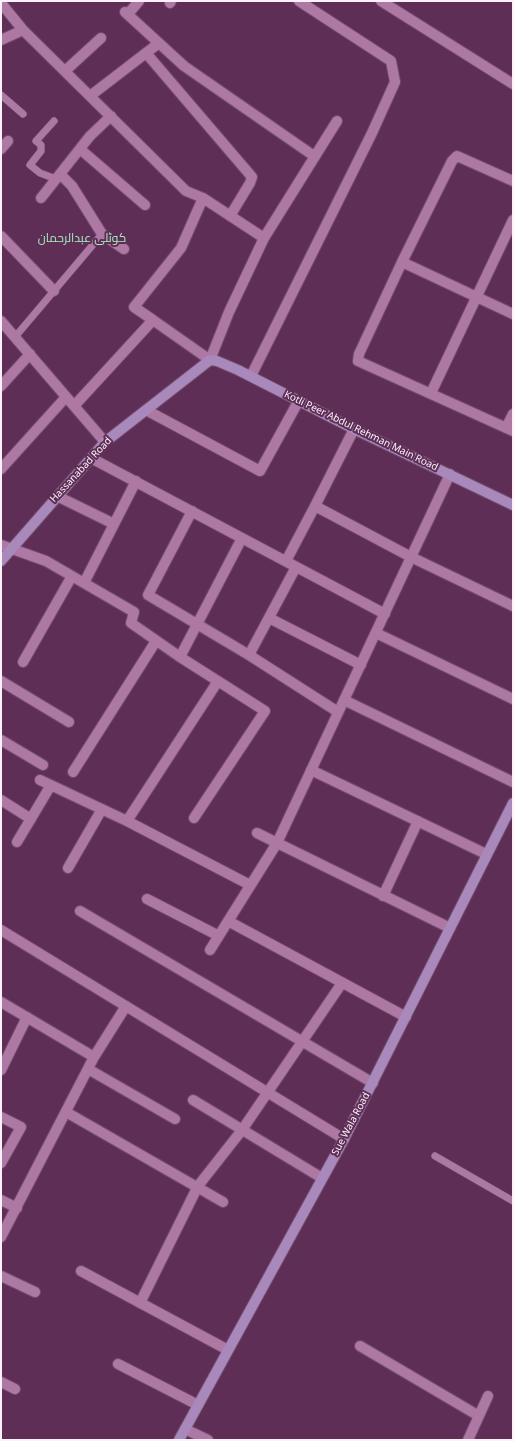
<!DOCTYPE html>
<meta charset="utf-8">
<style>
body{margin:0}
#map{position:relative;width:514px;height:1441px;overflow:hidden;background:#5e2e56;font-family:"Noto Sans",sans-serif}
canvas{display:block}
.frame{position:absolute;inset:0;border:2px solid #fcf0fa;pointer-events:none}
</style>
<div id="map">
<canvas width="514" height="1441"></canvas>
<div class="frame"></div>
</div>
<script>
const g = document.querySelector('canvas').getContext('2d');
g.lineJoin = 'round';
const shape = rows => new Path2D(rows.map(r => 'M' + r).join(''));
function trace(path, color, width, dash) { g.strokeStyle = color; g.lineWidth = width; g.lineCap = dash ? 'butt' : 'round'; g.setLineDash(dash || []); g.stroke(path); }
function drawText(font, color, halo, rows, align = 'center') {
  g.font = font + ' "Noto Sans",Cairo,sans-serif'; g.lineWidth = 4; g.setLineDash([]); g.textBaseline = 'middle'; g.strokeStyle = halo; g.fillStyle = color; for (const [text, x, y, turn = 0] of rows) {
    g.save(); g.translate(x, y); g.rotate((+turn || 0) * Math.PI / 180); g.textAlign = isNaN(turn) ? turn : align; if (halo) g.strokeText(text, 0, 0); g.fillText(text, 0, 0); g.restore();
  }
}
const lane = shape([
 [1,95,23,114],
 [54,121,36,141,41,145,41,151,30,165,40,173,56,179],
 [15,337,102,234],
 [435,1156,513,1201]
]);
const street = shape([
 [381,1,513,84],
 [1,3,23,30,186,191,203,198,264,238],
 [170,3,171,1],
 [125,12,184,66,314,156],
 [128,14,139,1],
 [1,40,23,30],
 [146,53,252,177,250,183,230,216],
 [65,71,101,38],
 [90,96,159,43],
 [1,149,8,141],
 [80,149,145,205],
 [60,174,72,186,102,234,124,249],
 [513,181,457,156,452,161,402,262,359,354,358,361,513,431],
 [41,198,90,136,111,116],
 [1,236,54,291],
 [402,262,513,314],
 [153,320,134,307,181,248,203,198],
 [1,321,105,442],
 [251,376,372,133,395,82,391,61,299,1],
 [1,386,30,354],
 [431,393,513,220],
 [74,406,153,320,210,360,229,312,264,238,337,121],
 [146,410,260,471,298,402],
 [506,428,513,414],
 [354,429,315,506,411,557,513,606],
 [91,458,385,614],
 [1,469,66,397],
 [57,496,114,524],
 [192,511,148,595,249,655],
 [1,545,46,561,134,612,131,623,180,657,242,538],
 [286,561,315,506],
 [296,567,249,655,338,712],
 [84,583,136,481],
 [269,618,361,665],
 [376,633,513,699],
 [180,657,265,711,194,818],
 [23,662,72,576],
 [1,681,69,722],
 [344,700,513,782],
 [1,740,43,765],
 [311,770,486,854],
 [73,772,156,641],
 [40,780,127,821,250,885],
 [1,800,31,819],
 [127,821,218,681],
 [257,833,450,928],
 [17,842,51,785],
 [68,868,102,809],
 [383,896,418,821],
 [147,899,219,936],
 [80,911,373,1083],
 [228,921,406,1017],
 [1,930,344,1139],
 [210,950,277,843,450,474],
 [1,1002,94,1057,1,1237],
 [94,1057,126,1006],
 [88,1069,175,1119],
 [1,1070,27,1017],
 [193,1100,322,1178],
 [66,1112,223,1202],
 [1,1117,21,1127,1,1163],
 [1,1200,17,1208],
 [81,1271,228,1350],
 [1,1276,35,1292],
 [140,1303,198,1186,242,1130,342,983],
 [360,1346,479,1416],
 [118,1364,198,1405],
 [1,1382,15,1389],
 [185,1429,208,1440],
 [468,1440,488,1396]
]);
const secondary = shape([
 [1,561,105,442,210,360,217,361,238,370,354,429,513,505],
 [179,1440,344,1139,513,803]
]);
const streetNames = [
 ["Kotli Peer Abdul Rehman Main Road",361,431,26],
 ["Hassanabad Road",81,470,-47],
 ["Sue Wala Road",351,1124,-62]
];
const quarterNames = [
 ["کوٹلی عبدالرحمان",82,239]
];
trace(lane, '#724c6d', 8);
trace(street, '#724c6d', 12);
trace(secondary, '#724c6d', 12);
trace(lane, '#ad78a4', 7);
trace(street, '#ad78a4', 10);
trace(secondary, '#a989bc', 10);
drawText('10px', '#fcf0fa', '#5e2e56', streetNames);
drawText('12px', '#a5edba', '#5e2e56', quarterNames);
</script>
